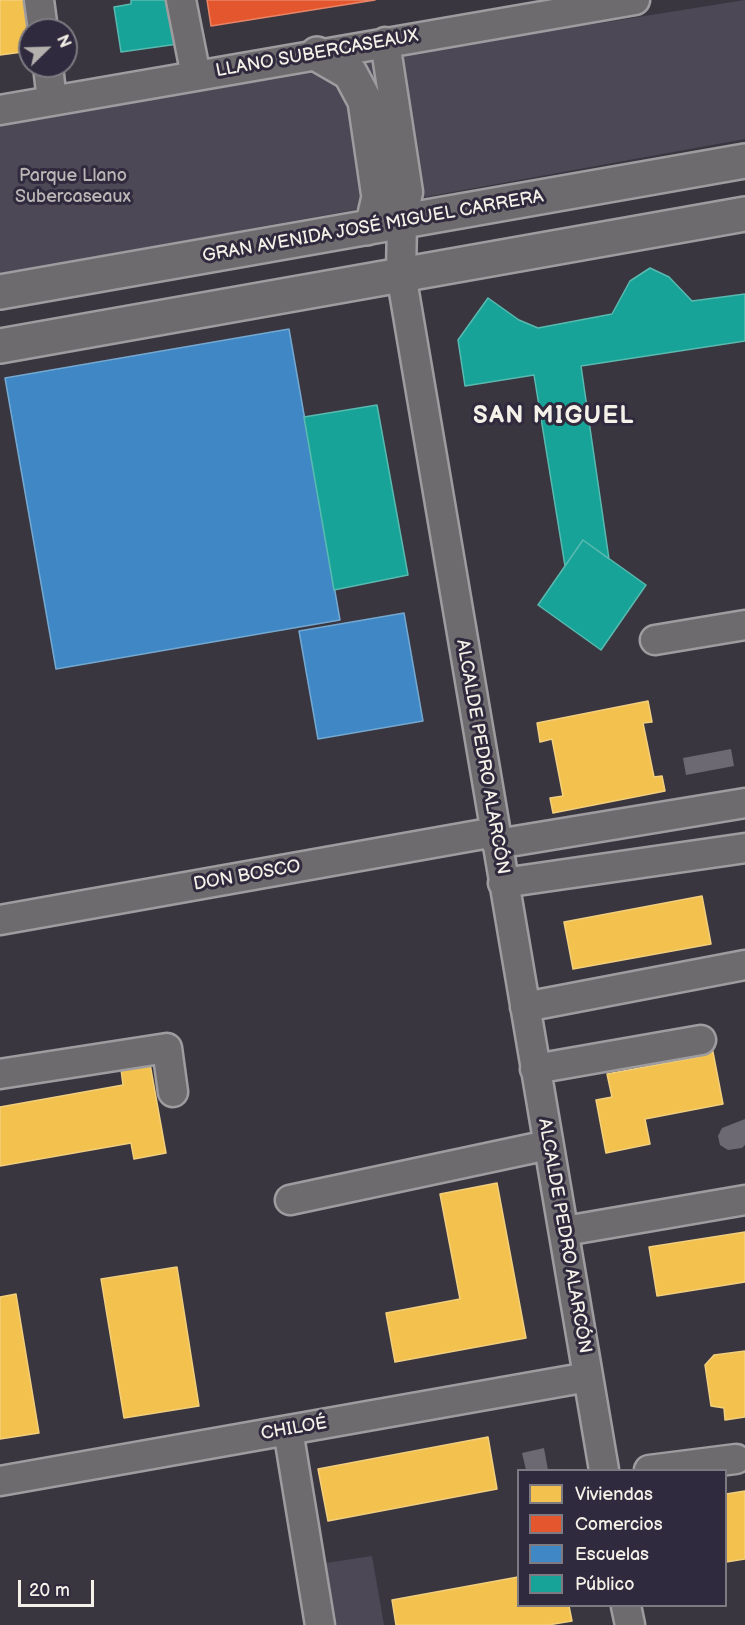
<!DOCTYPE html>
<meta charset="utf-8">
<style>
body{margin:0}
#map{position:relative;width:745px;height:1625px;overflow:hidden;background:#393640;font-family:"Balsamiq Sans",sans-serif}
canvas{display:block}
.legend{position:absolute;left:517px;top:1469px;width:210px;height:138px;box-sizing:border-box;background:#2f2a3d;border:2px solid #7e7a81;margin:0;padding:8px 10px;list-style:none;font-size:18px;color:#f4f1e8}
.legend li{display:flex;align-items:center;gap:12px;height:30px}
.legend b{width:30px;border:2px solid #7e7a81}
.north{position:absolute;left:18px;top:18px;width:60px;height:60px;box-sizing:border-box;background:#2f2a3d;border:2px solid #7e7a81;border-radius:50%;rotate:67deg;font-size:16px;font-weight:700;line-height:24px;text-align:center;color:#f4f1e8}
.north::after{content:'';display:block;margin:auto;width:21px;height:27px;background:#b3b0ad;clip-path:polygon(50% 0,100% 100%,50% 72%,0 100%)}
.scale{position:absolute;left:18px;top:1580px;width:76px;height:27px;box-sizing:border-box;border:3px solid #f4f1e8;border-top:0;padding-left:8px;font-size:18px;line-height:21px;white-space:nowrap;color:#f4f1e8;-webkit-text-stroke:4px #2f2a3d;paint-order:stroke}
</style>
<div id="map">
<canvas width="745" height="1625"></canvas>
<ul class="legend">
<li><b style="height:16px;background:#f2c14e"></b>Viviendas</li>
<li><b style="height:16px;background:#e4572e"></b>Comercios</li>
<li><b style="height:16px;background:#3f88c5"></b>Escuelas</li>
<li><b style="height:16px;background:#17a398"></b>Público</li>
</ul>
<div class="north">N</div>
<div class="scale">20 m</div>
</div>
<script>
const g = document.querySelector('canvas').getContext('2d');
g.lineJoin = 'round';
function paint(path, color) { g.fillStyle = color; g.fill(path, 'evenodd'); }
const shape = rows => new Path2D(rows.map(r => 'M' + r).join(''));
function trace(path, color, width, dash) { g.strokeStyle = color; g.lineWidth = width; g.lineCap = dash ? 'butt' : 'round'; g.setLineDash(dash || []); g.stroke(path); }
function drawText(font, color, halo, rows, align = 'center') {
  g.font = font + ' "Balsamiq Sans",sans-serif'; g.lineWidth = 6; g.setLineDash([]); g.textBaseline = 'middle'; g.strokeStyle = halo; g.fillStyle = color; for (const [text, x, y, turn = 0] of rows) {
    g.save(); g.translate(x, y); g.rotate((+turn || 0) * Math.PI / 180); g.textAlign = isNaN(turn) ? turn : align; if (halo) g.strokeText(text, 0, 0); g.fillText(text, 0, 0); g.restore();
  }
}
const green = shape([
 [745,0,745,139,0,274,0,125,312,73,420,52],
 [372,1556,384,1625,337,1625,326,1563]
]);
const water = shape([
 [731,749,734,766,686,775,683,758],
 [745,1119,745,1145,742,1148,728,1150,720,1145,718,1136,722,1128],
 [544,1448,548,1470,526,1470,522,1453]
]);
const homes = shape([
 [0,0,27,0,30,51,0,55,0,0],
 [648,701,652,722,643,723,654,777,662,776,665,791,553,813,550,798,563,796,552,739,540,742,537,723,648,701],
 [702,896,711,944,573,969,564,922,702,896],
 [712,1047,723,1104,645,1119,650,1144,606,1153,596,1100,612,1097,607,1074,698,1057,699,1049,712,1047],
 [150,1064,166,1153,134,1159,131,1143,0,1166,0,1107,123,1085,121,1069,150,1064],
 [497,1183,526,1338,395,1362,386,1313,460,1299,440,1194,497,1183],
 [745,1232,745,1282,657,1296,649,1247,745,1232],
 [177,1267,199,1406,124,1418,101,1279,177,1267],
 [16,1294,39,1433,0,1439,0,1297,16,1294],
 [745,1351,745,1417,725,1420,724,1408,711,1406,705,1365,714,1355,745,1351],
 [488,1437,497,1489,328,1521,318,1469,488,1437],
 [745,1491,745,1559,726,1562,726,1494,745,1491],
 [518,1577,518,1606,569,1606,572,1621,548,1625,396,1625,392,1600,518,1577]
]);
const shops = shape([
 [207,0,375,0,211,26,207,0]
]);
const schools = shape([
 [289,329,340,620,56,669,5,378,289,329],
 [404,613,423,721,318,739,299,631,404,613]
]);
const public = shape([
 [131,0,172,0,178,44,121,52,114,7,131,4,131,0],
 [650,268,669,277,692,301,745,294,745,341,581,366,609,559,583,540,565,566,534,375,465,386,458,340,488,298,519,320,538,328,612,314,630,281,650,268],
 [377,405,408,575,334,590,304,417,377,405],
 [583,540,646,585,601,650,538,605,583,540]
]);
const minor = shape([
 [39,0,43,30],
 [181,0,196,76],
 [385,42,408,192,402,222,401,274,604,1470],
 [48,66,52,101],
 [0,110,635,0],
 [655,640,745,625],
 [497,844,745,803],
 [503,883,745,848],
 [0,920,495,832],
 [525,1007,745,965],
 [535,1069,701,1040],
 [0,1074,167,1048,173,1092],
 [290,1200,548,1145],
 [565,1231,745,1200],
 [288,1430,320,1625],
 [649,1470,736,1459],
 [0,1481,588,1377],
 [626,1606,630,1625]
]);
const major = shape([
 [317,54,350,73,365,101,379,197,374,219,367,228],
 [0,292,745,161],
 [0,346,745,214]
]);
const streetNames = [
 ["LLANO SUBERCASEAUX",317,54,-10],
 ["GRAN AVENIDA JOSÉ MIGUEL CARRERA",373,227,-10],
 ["ALCALDE PEDRO ALARCÓN",482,757,80],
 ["DON BOSCO",247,876,-10],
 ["ALCALDE PEDRO ALARCÓN",564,1236,80],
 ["CHILOÉ",294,1429,-10]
];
const parkNames = [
 ["Parque Llano",73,176],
 ["Subercaseaux",73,197]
];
const districtNames = [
 ["SAN MIGUEL",554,417]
];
paint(green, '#4d4856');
paint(water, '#6d6972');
paint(homes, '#f2c14e');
trace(homes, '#f3cf7c', 1.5);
paint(shops, '#e4572e');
trace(shops, '#e98566', 1.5);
paint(schools, '#3f88c5');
trace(schools, '#75a8d0', 1.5);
paint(public, '#17a398');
trace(public, '#59bab0', 1.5);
trace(minor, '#9e9c9f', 33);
trace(major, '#9e9c9f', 38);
trace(minor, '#6d6b6d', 28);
trace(major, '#6d6b6d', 33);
drawText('18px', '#f4f1e8', '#2f2a3d', streetNames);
drawText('18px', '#bbb7b6', '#2f2a3d', parkNames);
g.letterSpacing = '1.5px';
drawText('bold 24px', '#f4f1e8', '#2f2a3d', districtNames);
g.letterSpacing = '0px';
</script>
